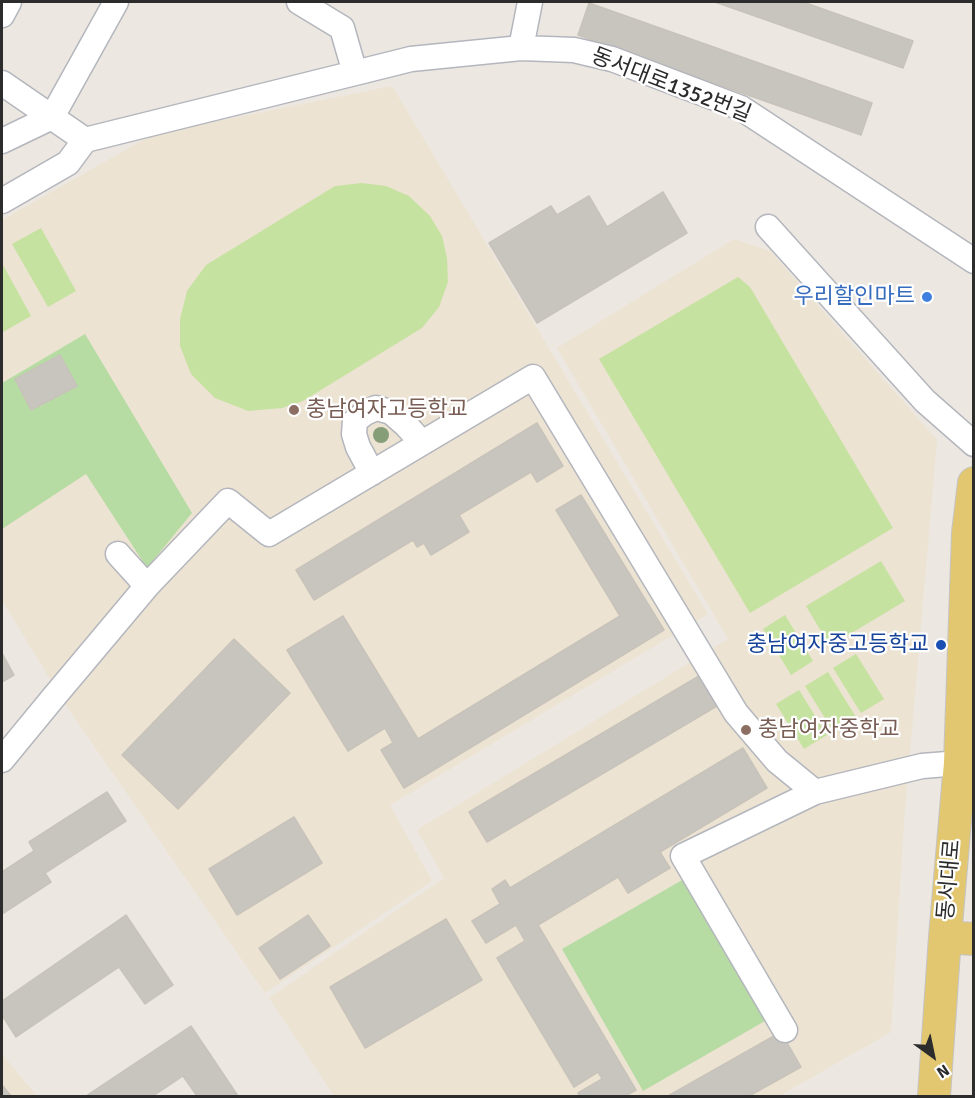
<!DOCTYPE html>
<meta charset="utf-8">
<style>
body{margin:0}
#map{position:relative;width:975px;height:1098px;overflow:hidden;background:#ece7e0;font-family:Signika,sans-serif}
canvas{display:block}
.frame{position:absolute;inset:0;border:3px solid #2c2c2c;pointer-events:none}
.north{position:absolute;left:903px;top:1026px;width:60px;height:60px;-webkit-text-stroke:4px #fff;paint-order:stroke;rotate:147deg;font-size:16px;font-weight:700;line-height:24px;text-align:center;color:#2c2c2c}
.north::after{content:'';display:block;margin:auto;width:21px;height:27px;background:#2c2c2c;clip-path:polygon(50% 0,100% 100%,50% 72%,0 100%)}
</style>
<div id="map">
<canvas width="975" height="1098"></canvas>
<div class="frame"></div>
<div class="north">N</div>
</div>
<script>
const g = document.querySelector('canvas').getContext('2d');
g.lineJoin = 'round';
function paint(path, color) { g.fillStyle = color; g.fill(path, 'evenodd'); }
const shape = rows => new Path2D(rows.map(r => 'M' + r).join(''));
function trace(path, color, width, dash) { g.strokeStyle = color; g.lineWidth = width; g.lineCap = dash ? 'butt' : 'round'; g.setLineDash(dash || []); g.stroke(path); }
function drawText(font, color, halo, rows, align = 'center') {
  g.font = font + ' Signika,"Noto Sans KR",sans-serif'; g.lineWidth = 4.5; g.setLineDash([]); g.textBaseline = 'middle'; g.strokeStyle = halo; g.fillStyle = color; for (const [text, x, y, turn = 0] of rows) {
    g.save(); g.translate(x, y); g.rotate((+turn || 0) * Math.PI / 180); g.textAlign = isNaN(turn) ? turn : align; if (halo) g.strokeText(text, 0, 0); g.fillText(text, 0, 0); g.restore();
  }
}
const education = shape([
 [392,86,708,614,390,805,432,881,265,993,67,707,2,600,2,220,154,134],
 [734,239,770,251,937,440,904,822,891,1032,779,1096,334,1096,269,998,444,878,417,830,728,639,557,348],
 [2,1054,37,1096,2,1096]
]);
const green = shape([
 [85,334,192,513,147,568,86,474,2,529,2,383],
 [684,879,765,1021,643,1091,562,949]
]);
const pitch = shape([
 [362,183,386,186,409,196,430,216,442,236,447,258,448,282,439,307,422,328,303,401,282,408,248,411,215,398,191,374,180,346,180,319,187,291,206,265,335,186],
 [41,228,76,291,48,307,12,244],
 [2,263,31,316,3,332,2,329],
 [738,277,750,287,893,528,750,613,599,359],
 [881,561,905,601,830,646,806,606],
 [785,615,813,661,791,675,763,629],
 [856,654,884,699,861,713,833,668],
 [828,672,856,717,833,731,805,686],
 [799,690,827,735,804,749,776,704]
]);
const building = shape([
 [715,2,803,2,913,41,903,68,715,2],
 [589,3,872,103,861,135,578,35,589,3],
 [663,192,687,233,537,323,489,243,551,206,557,215,589,196,607,227,663,192],
 [60,355,77,386,31,410,15,379,60,355],
 [537,423,563,466,537,482,531,472,459,515,469,532,431,555,424,543,417,547,413,540,314,600,296,570,537,423],
 [581,495,664,630,404,788,381,750,393,743,385,728,348,751,287,650,343,616,418,739,620,616,556,510,581,495],
 [234,639,290,693,178,809,122,755,234,639],
 [2,653,14,675,2,682,2,653],
 [699,676,717,706,487,842,469,812,699,676],
 [743,748,767,788,660,852,670,868,628,893,618,877,538,925,636,1090,625,1096,580,1096,578,1093,602,1079,598,1072,574,1087,497,958,525,941,516,925,486,943,472,921,500,904,492,889,505,880,510,888,743,748],
 [107,792,126,821,45,873,51,882,2,914,2,872,34,851,29,842,107,792],
 [294,817,322,863,237,915,209,869,294,817],
 [126,915,173,985,145,1004,119,967,16,1037,2,1015,2,1001,126,915],
 [308,915,330,946,280,979,259,948,308,915],
 [446,919,482,980,365,1048,330,987,446,919],
 [191,1026,238,1096,197,1096,183,1076,153,1096,86,1096,191,1026],
 [781,1032,801,1067,749,1096,668,1096,781,1032],
 [2,1085,11,1096,2,1096,2,1085]
]);
const minor = shape([
 [299,2,342,28,355,73,411,59,521,48,574,50,612,59,741,108,974,261],
 [2,15,9,2],
 [521,48,530,2],
 [2,83,85,140],
 [2,141,52,117,116,2],
 [2,201,68,163,85,140,355,73],
 [768,227,925,401,974,444],
 [372,473,358,447,354,434,355,421,365,413,376,408,391,412,406,425,422,443],
 [118,554,147,586],
 [2,760,53,698,147,586,228,501,269,534,533,377,736,713,777,761,815,792,922,766,960,763],
 [785,1030,683,856,815,792]
]);
const major = shape([
 [945,937,974,939],
 [934,1096,945,937,960,763,968,533,974,483]
]);
const trees = [
 [381,435]
];
const markers = [
 [927,297,6,"#3f7fe0"],
 [294,410,6,"#8d6e63"],
 [941,645,6,"#1a4fb4"],
 [746,730,6,"#8d6e63"]
];
const streetNames = [
 ["동서대로1352번길",671,86,21],
 ["동서대로",950,880,-85]
];
const shopNames = [
 ["우리할인마트",915,297]
];
const educationNames = [
 ["충남여자고등학교",306,410],
 ["충남여자중학교",758,730]
];
const transitNames = [
 ["충남여자중고등학교",929,645]
];
paint(education, '#ece3d2');
paint(green, '#b7dca3');
paint(pitch, '#c6e2a0');
paint(building, '#c8c5bf');
trace(building, '#c8c3ba', 1.5);
trace(minor, '#b4b6be', 27);
trace(major, '#c4c4c4', 34);
trace(minor, '#fff', 24);
trace(major, '#e2c770', 32);
g.fillStyle = '#859e78';
for (const [x, y] of trees) { g.beginPath(); g.arc(x, y, 8, 0, 2 * Math.PI); g.fill(); }
for (const [x, y, r, color] of markers) { const dot = new Path2D(); dot.arc(x, y, r, 0, 2 * Math.PI); g.fillStyle = color; g.fill(dot); trace(dot, '#fff', 2); }
drawText('22px', '#2c2c2c', '#fff', streetNames);
drawText('22px', '#366cbe', '#fff', shopNames, 'right');
drawText('22px', '#785e54', '#fff', educationNames, 'left');
drawText('22px', '#164399', '#fff', transitNames, 'right');
</script>
